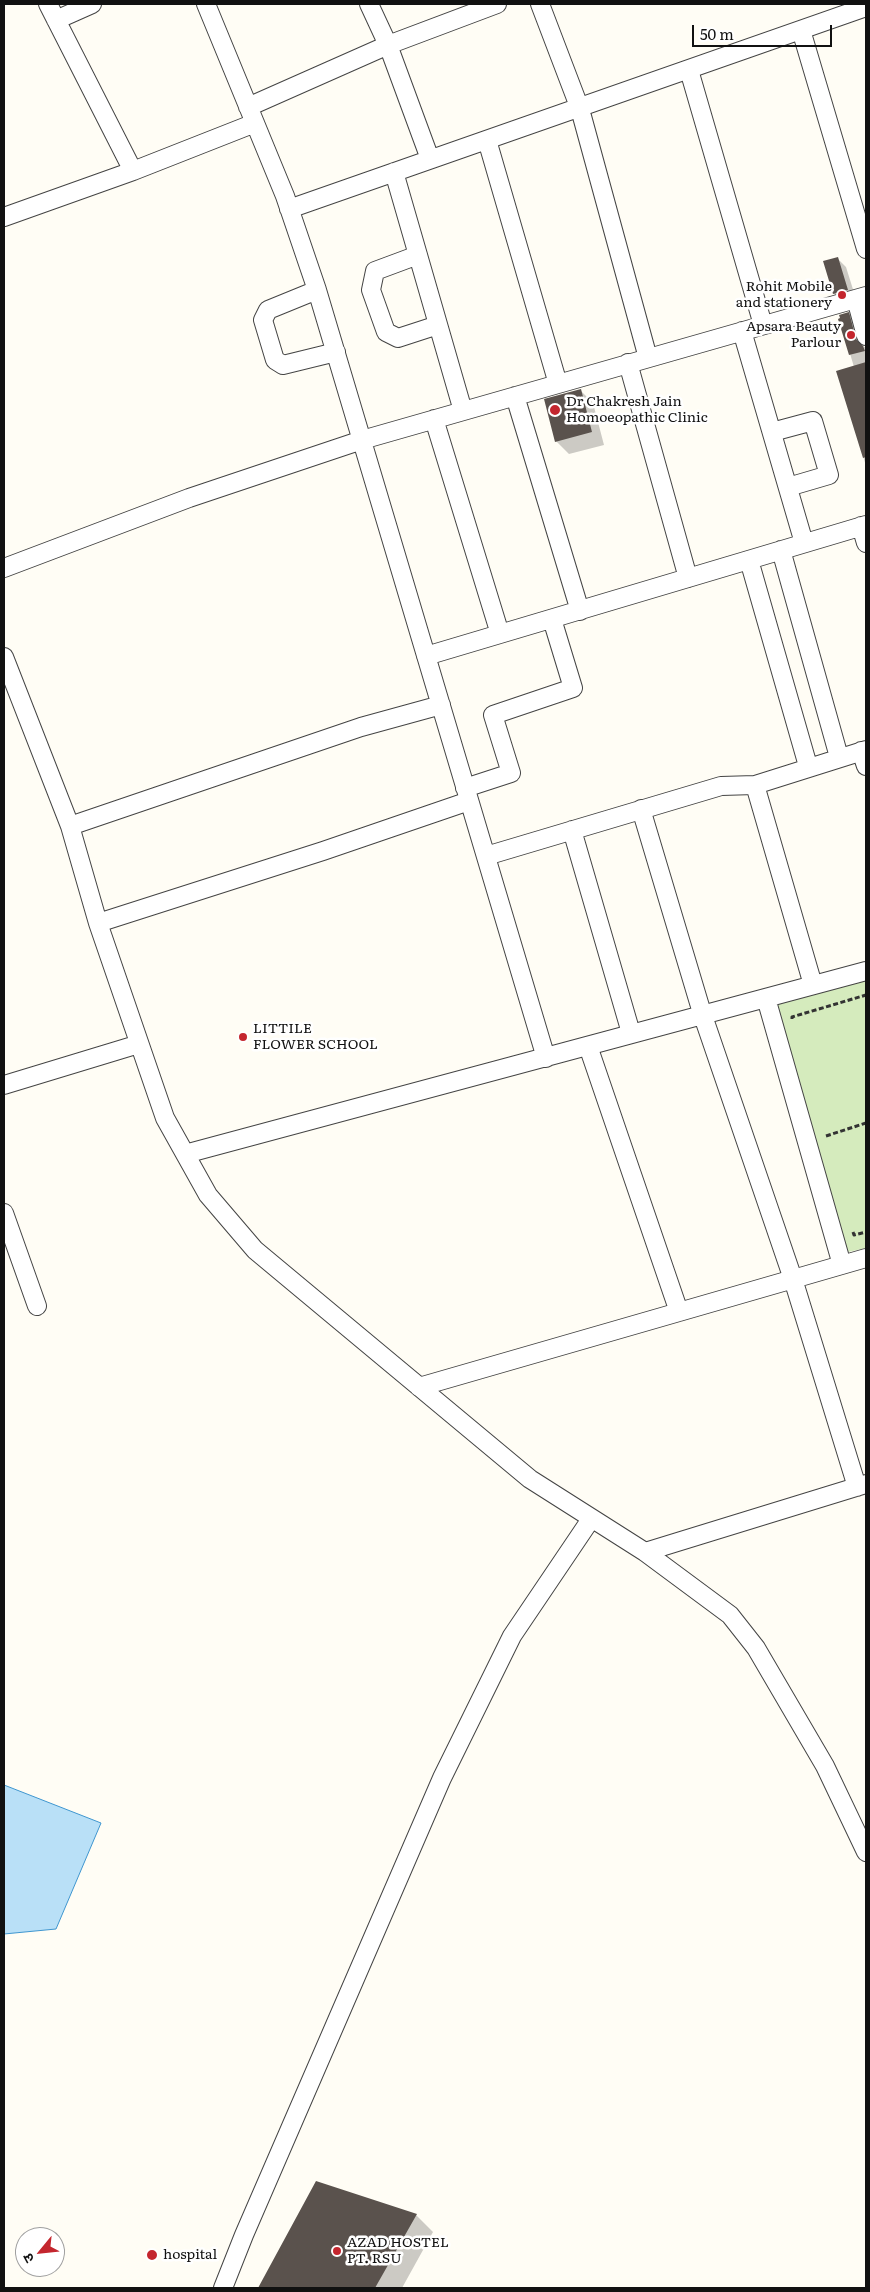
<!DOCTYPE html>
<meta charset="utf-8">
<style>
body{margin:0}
#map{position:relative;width:870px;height:2292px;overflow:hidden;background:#fffdf5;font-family:Literata,"Noto Sans Devanagari",serif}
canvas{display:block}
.frame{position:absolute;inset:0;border:5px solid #111;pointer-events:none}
.north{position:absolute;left:15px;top:2227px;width:50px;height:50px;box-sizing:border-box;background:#fff;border:1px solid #a0a0a0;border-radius:50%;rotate:242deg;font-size:14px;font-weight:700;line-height:20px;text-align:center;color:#111}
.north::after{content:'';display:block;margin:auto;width:18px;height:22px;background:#c4262e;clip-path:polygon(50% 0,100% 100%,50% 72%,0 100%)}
.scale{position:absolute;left:692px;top:25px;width:140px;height:22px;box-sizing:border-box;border:2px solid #111;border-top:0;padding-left:6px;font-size:15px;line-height:18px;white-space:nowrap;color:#111;-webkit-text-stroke:4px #fff;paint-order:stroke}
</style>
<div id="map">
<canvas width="870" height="2292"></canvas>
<div class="frame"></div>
<div class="north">उ</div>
<div class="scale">50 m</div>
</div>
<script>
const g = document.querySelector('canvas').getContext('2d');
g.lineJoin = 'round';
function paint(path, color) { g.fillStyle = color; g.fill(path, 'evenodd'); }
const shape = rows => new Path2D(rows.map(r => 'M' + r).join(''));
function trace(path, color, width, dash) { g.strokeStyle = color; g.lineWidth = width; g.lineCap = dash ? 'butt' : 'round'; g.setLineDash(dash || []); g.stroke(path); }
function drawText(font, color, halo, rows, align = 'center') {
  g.font = font + ' Literata,serif'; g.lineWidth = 5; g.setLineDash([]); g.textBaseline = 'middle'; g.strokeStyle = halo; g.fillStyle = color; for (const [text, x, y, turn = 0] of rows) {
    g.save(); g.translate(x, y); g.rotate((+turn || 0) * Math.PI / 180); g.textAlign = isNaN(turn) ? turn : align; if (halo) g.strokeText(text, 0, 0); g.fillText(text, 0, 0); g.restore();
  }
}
const green = shape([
 [866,977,866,1248,848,1252,774,1002]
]);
const water = shape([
 [4,1785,101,1823,56,1929,4,1934,4,1785]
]);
const shadow = shape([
 [837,258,846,267,856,299,843,302,834,294,824,262],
 [848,313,858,323,864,347,866,347,866,466,838,372,854,367,840,320],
 [580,390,593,403,604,445,569,454,556,441],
 [317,2182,416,2215,433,2232,402,2288,259,2288]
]);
const building = shape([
 [838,257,848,290,833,294,823,261],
 [849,312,856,339,863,346,865,351,849,355,838,319,840,318,839,315],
 [866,362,866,457,863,458,836,371],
 [581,389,592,432,555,442,544,399],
 [316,2181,417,2214,375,2288,258,2288]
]);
const path = shape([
 [792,1019,792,1017,866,995],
 [826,1136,866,1123],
 [853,1232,854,1235,866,1232]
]);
const minor = shape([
 [48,4,133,171],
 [206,4,285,196,317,290,546,1058],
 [369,4,388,45,430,159],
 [540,4,580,109,648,358],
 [56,20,92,4],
 [801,30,866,249],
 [689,70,763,325],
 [248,107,388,45,497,4],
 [487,140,558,384],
 [394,172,463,411],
 [289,209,866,7],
 [4,217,133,171,255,123],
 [418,255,375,271,371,290,386,332,398,338,438,325],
 [317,290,268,310,263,320,275,360,283,365,336,352],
 [856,299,866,336],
 [742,331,804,543],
 [628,363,688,578],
 [515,396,580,611],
 [434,419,500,634],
 [772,432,813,421,829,475,788,487],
 [861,526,866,543],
 [781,550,839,757],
 [749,560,808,766],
 [4,568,189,498,362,440,866,296],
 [426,656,866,525],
 [4,657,70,826,98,923,165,1118,208,1195,255,1250,530,1479,645,1552,730,1615,756,1648,825,1766,866,1852],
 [861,751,866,766],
 [755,785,813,985],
 [465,788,511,773,493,715,573,688,552,619],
 [641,809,702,1013,793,1279,857,1487],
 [70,826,361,727,441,705],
 [572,830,631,1033],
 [486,856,721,786,755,785,866,750],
 [98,923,323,851,469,801],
 [766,998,842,1265],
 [4,1085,139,1044],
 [185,1154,866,971],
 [4,1213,37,1306],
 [679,1312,866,1258],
 [419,1387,679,1312,588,1046],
 [645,1552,866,1484],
 [223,2288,244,2235,442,1778,512,1636,591,1519]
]);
const markers = [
 [842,295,5,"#c4262e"],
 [851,335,5,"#c4262e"],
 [555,410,6,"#c4262e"],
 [243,1037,5,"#c4262e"],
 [337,2251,5,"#c4262e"],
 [152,2255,6,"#c4262e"]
];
const poiNames = [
 ["Rohit Mobile",832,287,"right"],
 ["and stationery",832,303,"right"],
 ["Apsara Beauty",841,327,"right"],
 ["Parlour",841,343,"right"],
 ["Dr Chakresh Jain",566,402],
 ["Homoeopathic Clinic",566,418],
 ["LITTILE",253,1029],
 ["FLOWER SCHOOL",253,1045],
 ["AZAD HOSTEL",347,2243],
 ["PT. RSU",347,2259],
 ["hospital",163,2255]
];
paint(green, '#d5ebbd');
paint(water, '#b9e0f7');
trace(water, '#3f96cf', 1);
paint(shadow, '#0003');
paint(building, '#5a524d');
trace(minor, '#444', 20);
trace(path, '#333', 3, [5, 2.5]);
trace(minor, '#fff', 18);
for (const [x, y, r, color] of markers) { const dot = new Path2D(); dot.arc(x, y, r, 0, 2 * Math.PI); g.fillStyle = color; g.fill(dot); trace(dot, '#fff', 2); }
drawText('14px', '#111', '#fff', poiNames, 'left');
</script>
